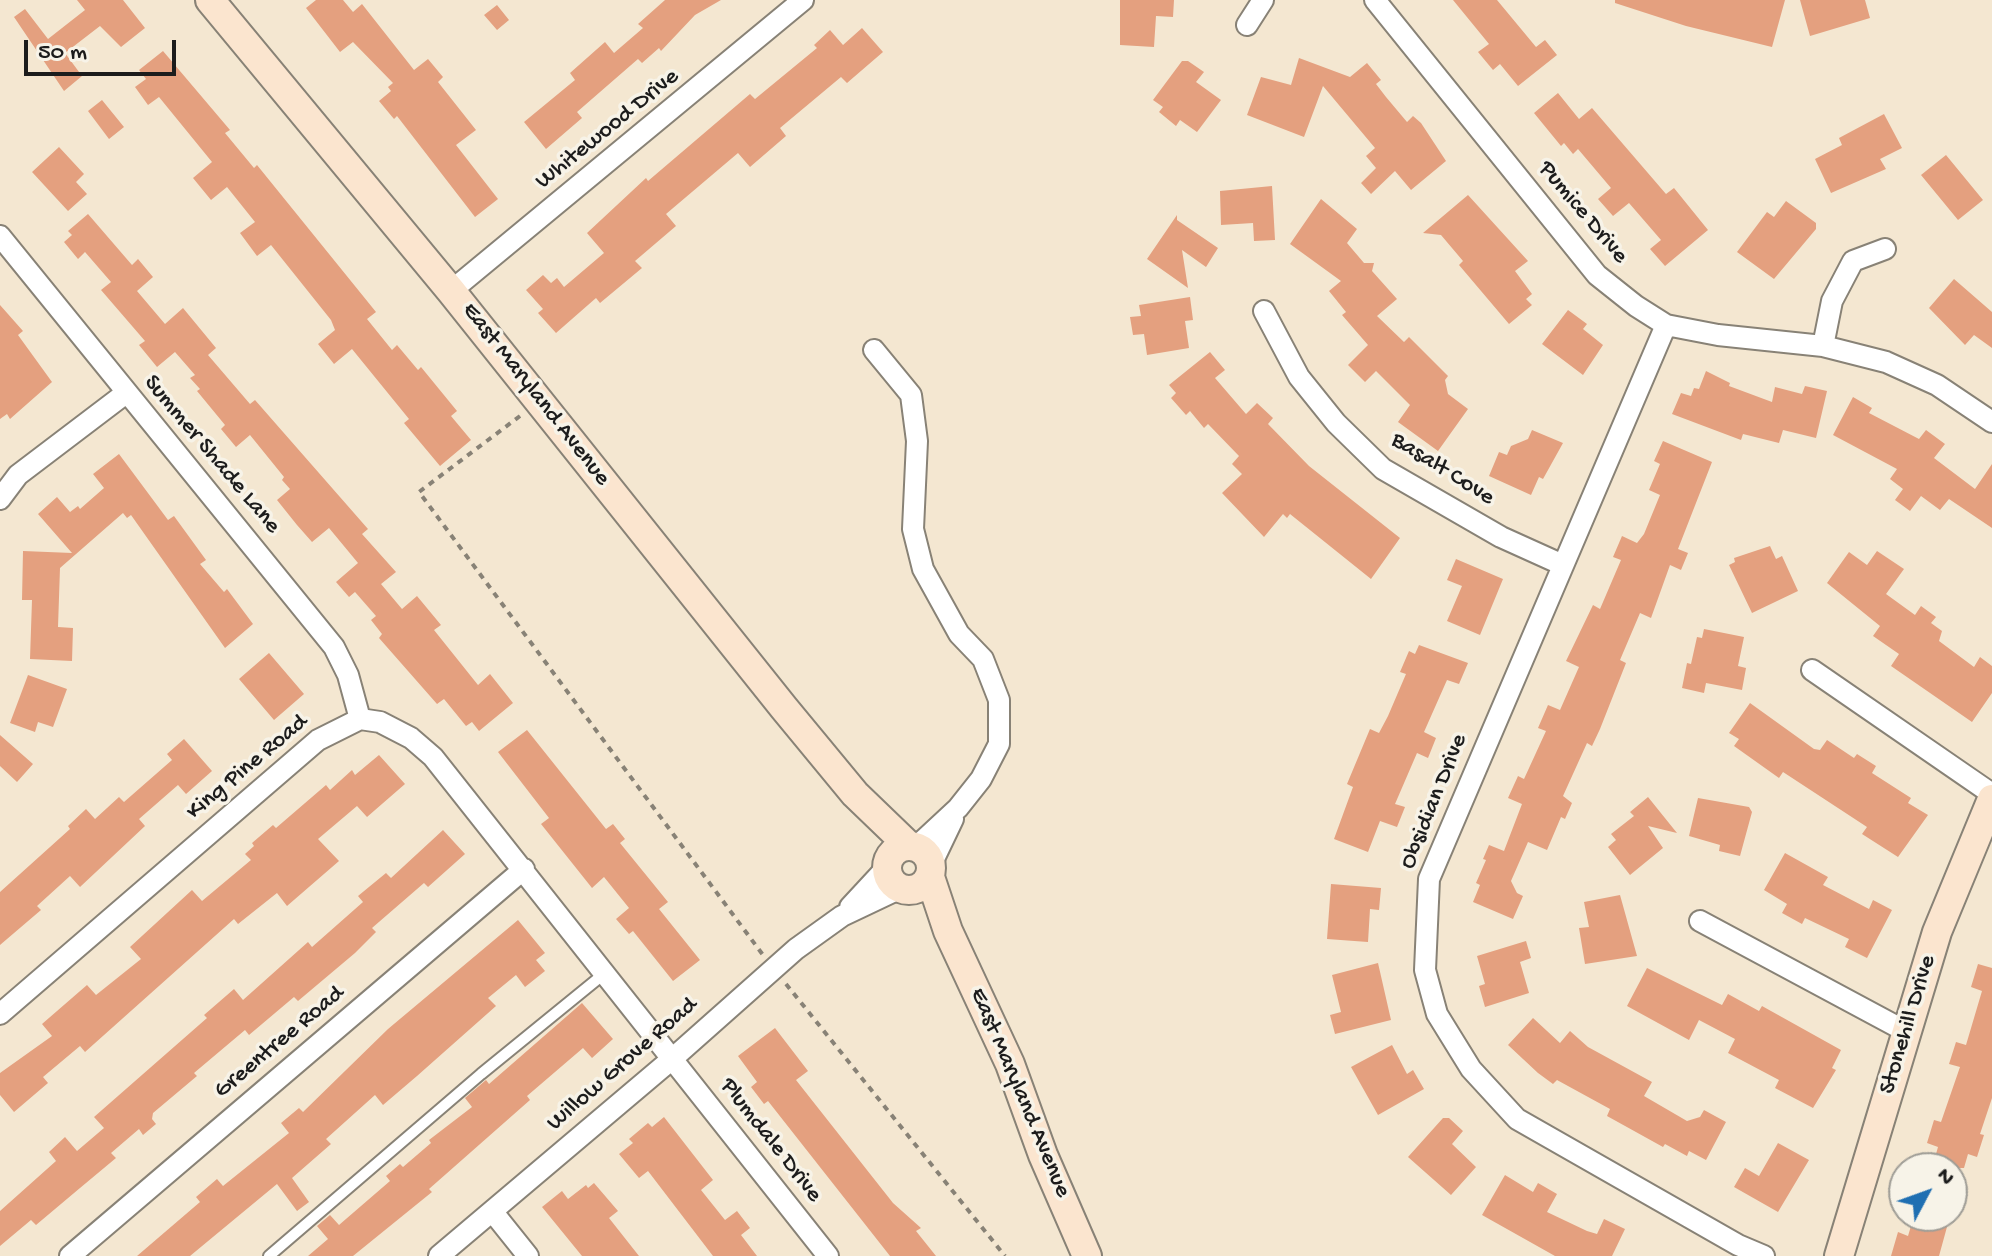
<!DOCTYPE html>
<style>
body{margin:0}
#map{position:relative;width:1992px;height:1256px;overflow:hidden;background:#f4e7d1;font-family:"Gochi Hand",sans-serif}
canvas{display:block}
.north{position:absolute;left:1888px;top:1152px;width:80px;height:80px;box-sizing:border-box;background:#f7f3e8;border:2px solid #9f9d96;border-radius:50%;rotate:49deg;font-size:22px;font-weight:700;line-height:32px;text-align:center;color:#1c1c1c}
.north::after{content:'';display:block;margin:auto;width:28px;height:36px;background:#1f6fb2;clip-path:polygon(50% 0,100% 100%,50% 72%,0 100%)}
.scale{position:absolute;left:24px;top:40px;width:152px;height:36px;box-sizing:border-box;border:4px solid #1c1c1c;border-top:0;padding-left:10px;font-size:24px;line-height:28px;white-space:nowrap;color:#1c1c1c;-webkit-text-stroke:6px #f7f3e8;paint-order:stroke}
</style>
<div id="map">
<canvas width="1992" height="1256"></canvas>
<div class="north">N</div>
<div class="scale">50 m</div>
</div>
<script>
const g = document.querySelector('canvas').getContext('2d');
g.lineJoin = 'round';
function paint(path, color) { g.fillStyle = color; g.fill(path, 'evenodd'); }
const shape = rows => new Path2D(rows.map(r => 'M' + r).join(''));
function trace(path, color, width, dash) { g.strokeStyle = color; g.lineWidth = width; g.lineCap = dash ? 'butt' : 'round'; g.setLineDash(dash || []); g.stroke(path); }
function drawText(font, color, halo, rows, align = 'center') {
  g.font = font + ' "Gochi Hand",sans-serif'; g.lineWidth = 7; g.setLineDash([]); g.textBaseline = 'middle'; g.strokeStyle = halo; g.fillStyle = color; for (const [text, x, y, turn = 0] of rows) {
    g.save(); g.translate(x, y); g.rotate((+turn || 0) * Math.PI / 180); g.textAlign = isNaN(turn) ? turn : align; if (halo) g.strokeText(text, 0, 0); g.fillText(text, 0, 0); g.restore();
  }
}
const building = shape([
 [77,0,123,0,145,28,121,47,100,26,65,53,82,76,64,91,14,17,25,9,48,39,85,10],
 [316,0,343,0,353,12,362,4,414,70,428,59,443,77,438,82,476,130,456,145,498,199,475,217,397,116,394,119,379,101,391,91,388,87,393,83,353,42,340,52,306,8],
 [665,0,721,0,695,15,661,51,659,48,642,63,638,59,577,112,582,118,546,149,524,122,575,80,570,73,605,42,614,53,643,28,638,24],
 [1120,0,1174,0,1173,17,1156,16,1154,47,1120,45],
 [1453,0,1497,0,1536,47,1545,40,1557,55,1518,86,1500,64,1493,70,1478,52,1489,44],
 [1615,0,1785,0,1772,47,1686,26,1615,3],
 [1800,0,1865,0,1870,18,1810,36],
 [497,5,509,20,497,30,484,15],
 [862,28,883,52,847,83,841,77,780,128,786,136,750,167,738,153,666,214,676,226,635,261,642,268,600,303,596,298,556,333,538,313,543,309,526,290,543,275,551,283,557,278,564,287,604,253,587,233,646,178,648,181,750,94,755,99,817,48,814,45,830,30,843,45],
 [163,51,230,130,225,133,254,168,257,165,376,312,367,319,392,350,397,345,418,370,421,367,457,411,451,416,471,440,440,466,404,423,409,419,352,349,334,364,318,344,335,330,331,320,271,245,257,256,240,233,255,222,227,187,211,200,193,178,212,162,159,97,148,105,135,87,146,79,139,70],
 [1299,58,1350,77,1367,63,1381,80,1376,84,1386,97,1407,122,1413,116,1421,123,1446,161,1411,190,1395,171,1371,194,1361,183,1376,168,1366,156,1375,148,1323,86,1304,137,1247,115,1261,77,1291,85],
 [1182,61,1188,61,1204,72,1196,82,1221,100,1197,132,1180,120,1176,126,1159,112,1163,107,1153,100],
 [1558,93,1579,119,1592,108,1666,194,1674,188,1708,230,1665,266,1650,249,1661,240,1629,203,1613,216,1598,199,1611,188,1578,149,1573,154,1564,143,1561,146,1534,113],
 [102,100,124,127,109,139,88,111],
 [1884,114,1902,148,1880,159,1886,169,1831,193,1815,159,1842,145,1839,138],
 [59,147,84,174,76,182,87,194,68,211,32,172],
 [1946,155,1983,200,1958,220,1921,175],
 [1272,186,1275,240,1254,241,1253,223,1221,225,1220,191],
 [1468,195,1528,261,1515,271,1532,294,1526,299,1532,305,1509,324,1459,265,1463,261,1441,235,1423,233],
 [1321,199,1357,229,1347,243,1364,263,1374,263,1372,271,1397,299,1377,316,1404,342,1409,337,1448,376,1445,380,1448,394,1468,409,1438,451,1398,422,1410,405,1376,371,1365,382,1348,365,1368,345,1342,315,1346,312,1329,291,1341,281,1290,244],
 [1786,201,1816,223,1816,229,1774,279,1737,252,1767,212,1774,217],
 [88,214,132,265,138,259,153,277,137,291,165,324,183,308,216,348,208,355,250,404,255,400,368,529,362,534,396,572,381,584,402,609,417,596,441,625,434,630,478,685,490,674,513,703,479,731,472,722,466,726,444,699,437,704,379,638,382,634,371,620,376,616,355,592,349,597,336,582,358,563,329,528,312,542,297,525,277,500,290,489,282,480,284,477,250,435,236,447,221,429,225,425,197,391,200,389,190,378,195,375,175,352,157,367,139,345,145,341,101,290,111,282,85,252,78,259,64,242,72,235,68,231],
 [1177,215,1177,220,1218,248,1206,267,1182,250,1188,288,1147,259],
 [1954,279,1992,312,1992,348,1974,335,1965,345,1929,308],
 [1190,297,1193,320,1185,321,1189,348,1147,355,1144,334,1133,335,1130,317,1141,316,1139,305],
 [0,305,23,331,18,335,52,382,10,419,7,414,0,419],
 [1568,310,1587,324,1583,329,1603,345,1583,375,1542,344],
 [1210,352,1225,370,1215,378,1246,414,1257,403,1273,418,1268,424,1309,466,1400,538,1371,579,1290,514,1287,518,1283,514,1264,537,1222,493,1242,474,1232,464,1239,456,1208,424,1204,428,1190,411,1186,415,1171,398,1176,393,1169,385],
 [1706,371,1730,383,1729,386,1772,402,1775,387,1802,394,1805,386,1827,391,1816,438,1783,430,1779,443,1743,434,1741,440,1672,414,1681,393,1691,396,1694,388,1699,389],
 [1853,397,1872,408,1869,413,1919,439,1926,430,1945,444,1934,458,1975,489,1992,464,1992,528,1949,499,1940,510,1921,496,1910,511,1895,500,1903,489,1890,479,1897,469,1833,435],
 [1532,430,1563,443,1543,479,1539,477,1531,495,1489,476,1499,452,1507,455,1511,446,1528,439],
 [1663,441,1712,462,1678,549,1688,553,1681,570,1670,565,1651,618,1640,613,1620,660,1626,663,1600,729,1592,746,1587,743,1563,796,1572,803,1565,819,1561,817,1547,850,1528,842,1511,881,1517,893,1523,896,1513,919,1473,902,1480,885,1476,883,1486,860,1483,859,1489,845,1504,851,1522,804,1508,798,1518,776,1524,779,1546,731,1538,728,1548,705,1560,710,1579,667,1566,661,1593,605,1600,609,1621,560,1613,557,1622,536,1637,543,1644,534,1660,495,1649,490,1660,464,1654,461],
 [119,454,168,520,174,516,206,560,200,564,224,592,227,589,253,624,225,648,131,515,127,518,123,513,60,568,58,627,73,628,72,661,30,659,32,600,22,600,23,551,72,553,38,514,57,497,70,512,78,506,80,509,104,488,93,474],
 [1770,546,1776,559,1782,556,1798,591,1752,613,1729,565,1735,562,1734,558],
 [1877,551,1904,569,1886,594,1915,615,1921,606,1936,617,1931,623,1942,631,1939,641,1974,667,1980,657,1992,666,1992,693,1972,722,1891,666,1899,654,1873,636,1880,626,1827,583,1849,552,1867,565],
 [1456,559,1503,579,1480,635,1447,621,1462,586,1447,580],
 [1704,629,1744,637,1738,666,1746,668,1742,690,1706,683,1704,693,1682,688,1687,663,1691,664,1697,637,1702,638],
 [1419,645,1468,663,1459,684,1447,680,1424,732,1436,738,1428,758,1417,753,1395,804,1405,807,1397,827,1380,821,1368,852,1334,839,1353,787,1347,784,1370,729,1379,733,1388,716,1406,674,1400,672,1409,651,1415,654],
 [269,653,304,694,274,720,239,679],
 [28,675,67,689,53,727,38,722,35,732,10,723],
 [1750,703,1814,749,1820,750,1827,740,1854,758,1857,754,1876,766,1872,773,1911,798,1908,803,1928,815,1898,857,1862,834,1867,827,1783,772,1779,778,1734,746,1739,739,1729,733],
 [527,730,606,829,613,824,625,839,620,843,668,902,659,909,700,960,673,981,633,931,629,934,616,919,629,908,604,877,592,888,541,824,549,818,498,752],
 [0,735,33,764,17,782,0,766],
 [184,739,212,771,186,794,178,785,139,819,145,826,96,872,80,887,70,876,37,906,41,910,0,945,0,892,70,829,68,826,86,809,95,819,119,797,124,802,172,760,167,754],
 [379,755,405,784,367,817,357,806,318,839,339,861,287,906,277,893,238,924,234,919,85,1052,80,1046,43,1077,48,1083,14,1112,0,1095,0,1073,52,1036,42,1024,87,985,96,995,141,959,130,947,192,890,202,901,251,860,245,854,254,846,252,843,273,825,276,828,326,785,330,790,352,770,355,775],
 [1648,797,1677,833,1648,826,1663,848,1630,875,1608,847,1616,840,1611,834,1634,816,1630,812],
 [1698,798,1749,807,1752,812,1740,856,1719,851,1720,845,1689,836],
 [443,830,465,854,428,887,424,883,372,928,376,932,355,953,298,1001,294,997,249,1035,245,1030,194,1073,197,1076,153,1113,152,1119,156,1124,143,1135,139,1129,111,1153,116,1158,80,1188,36,1225,31,1220,0,1246,0,1211,56,1161,49,1152,65,1137,77,1151,104,1128,94,1117,207,1018,204,1015,234,989,243,1000,308,942,312,947,363,902,358,896,386,873,391,878],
 [1785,853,1828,877,1823,885,1869,909,1873,900,1892,910,1867,958,1845,947,1849,939,1805,918,1802,924,1782,913,1787,904,1764,890],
 [1331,884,1381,888,1379,910,1370,909,1368,942,1327,939],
 [1620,895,1637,956,1585,964,1579,928,1589,927,1584,902],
 [518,920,545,953,536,960,545,971,525,987,516,975,488,998,496,1006,417,1076,383,1105,375,1095,326,1139,331,1144,292,1178,309,1202,297,1211,277,1184,190,1256,137,1256,200,1202,196,1197,217,1179,223,1186,289,1133,281,1123,299,1108,303,1112,388,1029],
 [1526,941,1531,958,1520,962,1529,993,1485,1007,1479,986,1485,984,1477,956],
 [1378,963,1391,1020,1335,1034,1330,1015,1341,1012,1332,975],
 [1978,964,1992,968,1992,1098,1980,1134,1984,1135,1977,1157,1968,1154,1964,1168,1932,1168,1938,1147,1927,1143,1934,1120,1941,1122,1960,1067,1949,1064,1956,1042,1966,1045,1982,991,1971,987],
 [1647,968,1722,1005,1728,994,1759,1011,1762,1006,1841,1050,1832,1068,1836,1070,1813,1108,1775,1088,1779,1080,1728,1053,1735,1039,1699,1020,1689,1040,1627,1006],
 [582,1003,613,1039,592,1058,583,1048,527,1096,530,1100,429,1189,432,1192,353,1256,308,1256,328,1239,317,1226,330,1215,339,1225,390,1181,386,1176,400,1164,403,1167,431,1143,429,1140,472,1107,465,1098,486,1080,489,1084],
 [1533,1018,1560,1043,1570,1031,1588,1047,1652,1082,1644,1096,1687,1121,1700,1117,1704,1110,1726,1122,1706,1160,1689,1151,1687,1156,1665,1144,1663,1147,1607,1116,1610,1109,1557,1080,1553,1084,1538,1073,1508,1045],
 [775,1028,808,1071,796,1080,893,1203,921,1228,916,1231,936,1256,890,1256,768,1101,764,1104,751,1087,757,1082,738,1056],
 [1392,1045,1407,1074,1413,1070,1424,1089,1378,1115,1351,1067],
 [664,1117,713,1180,701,1190,725,1220,737,1211,750,1228,741,1235,757,1256,713,1256,648,1171,639,1178,619,1154,633,1143,629,1139,648,1123,652,1127],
 [1443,1118,1449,1118,1463,1131,1452,1144,1476,1167,1451,1195,1408,1157],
 [1778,1143,1809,1160,1778,1212,1734,1187,1745,1168,1759,1176],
 [1505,1175,1533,1192,1538,1183,1557,1194,1547,1212,1587,1231,1597,1234,1604,1219,1625,1229,1612,1256,1555,1256,1482,1215],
 [594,1183,618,1211,609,1218,639,1256,582,1256,542,1207,562,1191,568,1199,586,1185,588,1188],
 [1914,1216,1950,1216,1939,1256,1891,1256,1898,1232,1908,1236]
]);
const path = shape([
 [520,416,419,492,763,955],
 [786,984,1005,1256]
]);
const lane = shape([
 [269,1256,481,1074,605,973]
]);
const street = shape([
 [1375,0,1597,275,1636,306,1666,325,1718,335,1823,346,1886,362,1937,385,1992,422],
 [1247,25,1263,0],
 [0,236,334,647,348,675,360,719],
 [451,291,803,0],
 [1264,311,1299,377,1336,423,1383,469,1501,537,1563,565],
 [1666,325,1429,879,1425,970,1437,1014,1471,1069,1517,1119,1738,1245,1764,1256],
 [1823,346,1832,301,1853,261,1885,249],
 [874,350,911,395,917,441,913,529,923,569,959,634,983,659,999,700,999,744,981,779,958,808,916,847],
 [0,499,18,475,126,393],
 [1812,670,1992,794],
 [931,865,953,819],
 [850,907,888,866],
 [1700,921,1907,1032],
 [0,1014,318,740,360,719,380,722,411,738,433,757,828,1256],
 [492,1211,528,1256],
 [70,1256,524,869],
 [439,1256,672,1059,796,949,842,916,901,888]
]);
const secondary = shape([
 [210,0,451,291,784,708,855,794,909,846],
 '887 868a22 22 0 1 1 44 0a22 22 0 1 1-44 0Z',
 [930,877,948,931,1010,1064,1043,1155,1087,1256],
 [1839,1256,1937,932,1992,799]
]);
const streetNames = [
 ["Whitewood Drive",608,130,-39],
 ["Pumice Drive",1582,213,50],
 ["East Maryland Avenue",535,395,52],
 ["Summer Shade Lane",211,455,50],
 ["Basalt Cove",1442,470,32],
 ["King Pine Road",248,768,-40],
 ["Obsidian Drive",1435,802,-68],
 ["Stonehill Drive",1909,1025,-73],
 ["Greentree Road",280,1043,-40],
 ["Willow Grove Road",623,1065,-41],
 ["East Maryland Avenue",1019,1093,67],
 ["Plumdale Drive",770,1141,52]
];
paint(building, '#e4a07f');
trace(lane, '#888276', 14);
trace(street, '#888276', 24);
trace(secondary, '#888276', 32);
trace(path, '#888276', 4, [6, 6]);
trace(lane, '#fff', 10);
trace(street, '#fff', 20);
trace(secondary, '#fbe5cf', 28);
drawText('24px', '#1c1c1c', '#f7f3e8', streetNames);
</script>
